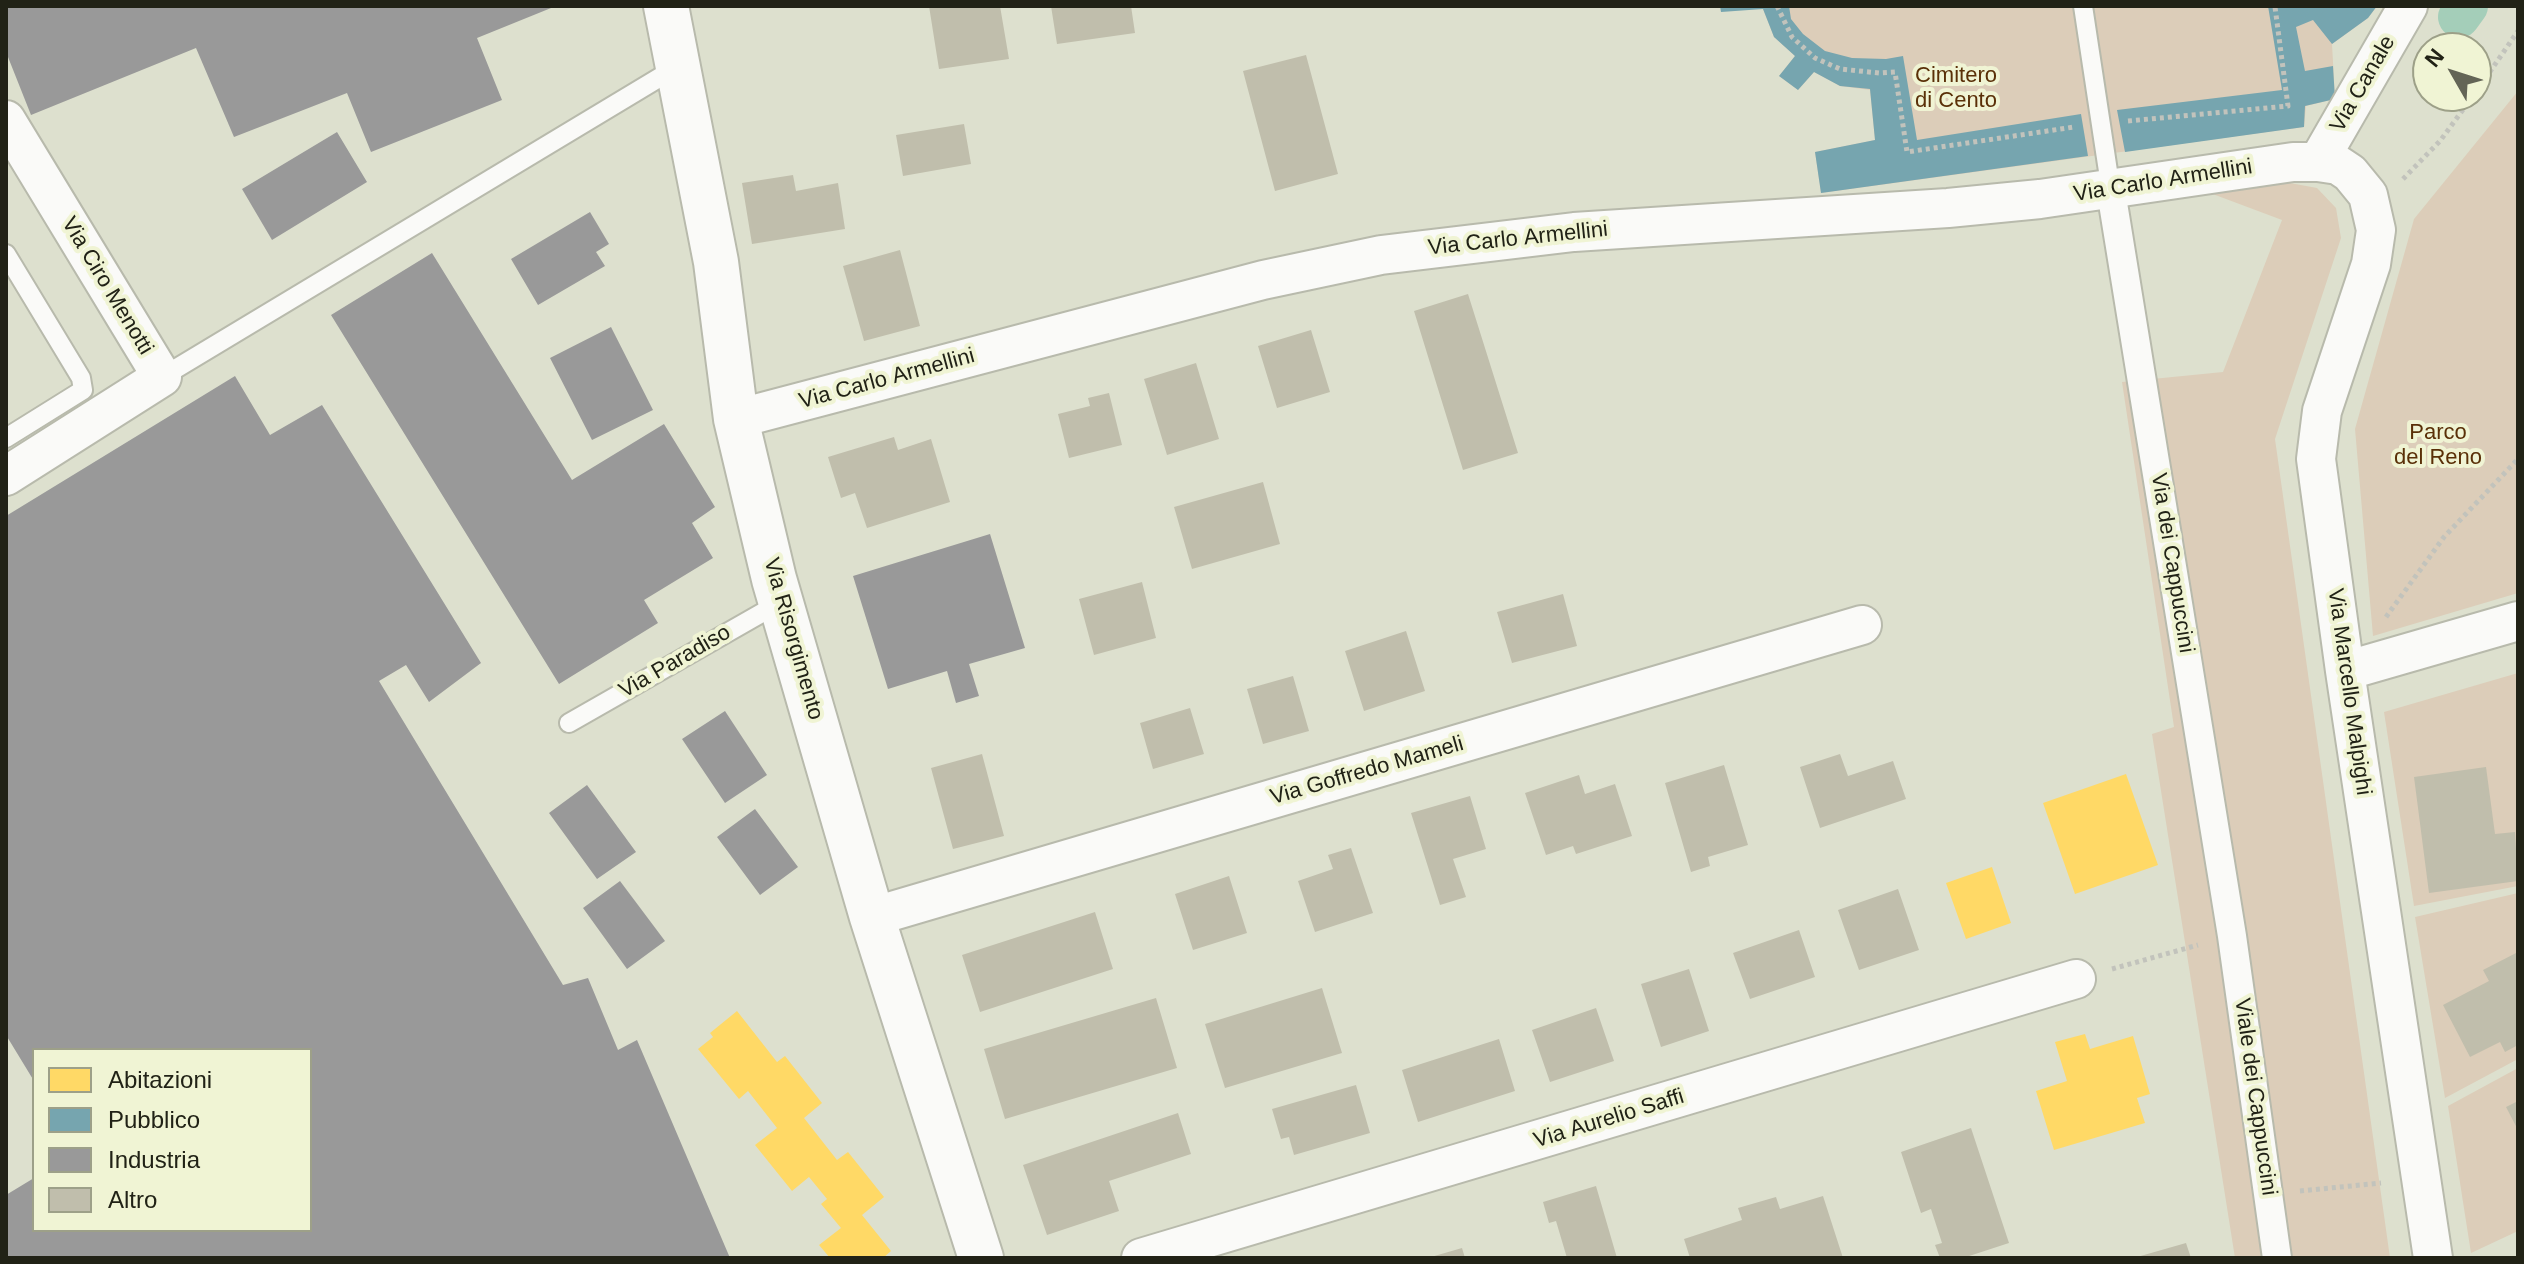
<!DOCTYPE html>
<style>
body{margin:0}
#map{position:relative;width:2524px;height:1264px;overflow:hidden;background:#dde0ce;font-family:Arial,sans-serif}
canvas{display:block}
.frame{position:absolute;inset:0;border:8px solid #212216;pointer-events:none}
.legend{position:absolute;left:32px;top:1048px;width:280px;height:184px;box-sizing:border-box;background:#f0f4d4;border:2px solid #9da088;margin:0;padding:10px 14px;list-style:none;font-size:24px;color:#212216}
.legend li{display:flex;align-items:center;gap:16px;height:40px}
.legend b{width:40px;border:2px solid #9da088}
.north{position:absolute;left:2412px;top:32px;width:80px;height:80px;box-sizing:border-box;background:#f0f4d4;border:2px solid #9da088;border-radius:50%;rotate:309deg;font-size:22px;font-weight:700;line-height:32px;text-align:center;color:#212216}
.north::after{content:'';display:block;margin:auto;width:28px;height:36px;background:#636456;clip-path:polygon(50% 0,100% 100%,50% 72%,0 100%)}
</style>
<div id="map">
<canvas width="2524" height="1264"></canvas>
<div class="frame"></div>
<ul class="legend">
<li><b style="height:22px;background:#ffd966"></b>Abitazioni</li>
<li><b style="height:22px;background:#76a5af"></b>Pubblico</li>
<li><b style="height:22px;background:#999"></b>Industria</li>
<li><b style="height:22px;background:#c0beac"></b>Altro</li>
</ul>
<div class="north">N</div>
</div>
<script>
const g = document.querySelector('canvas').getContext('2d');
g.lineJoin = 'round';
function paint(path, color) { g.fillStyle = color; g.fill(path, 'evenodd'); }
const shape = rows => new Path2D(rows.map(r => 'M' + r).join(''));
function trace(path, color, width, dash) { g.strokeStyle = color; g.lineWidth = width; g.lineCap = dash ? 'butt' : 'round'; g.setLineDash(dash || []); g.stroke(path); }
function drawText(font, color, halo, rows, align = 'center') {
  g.font = font + ' Arial,sans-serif'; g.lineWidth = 8; g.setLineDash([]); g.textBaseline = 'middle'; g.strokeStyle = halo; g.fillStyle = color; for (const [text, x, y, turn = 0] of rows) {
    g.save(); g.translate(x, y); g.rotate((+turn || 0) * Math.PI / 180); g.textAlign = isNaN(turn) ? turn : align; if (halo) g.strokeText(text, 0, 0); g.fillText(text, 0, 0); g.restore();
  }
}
const green = shape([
 [1720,6,2377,6,2368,18,2332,44,2335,99,2306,106,2304,127,1821,193,1815,152,1875,140,1870,90,1840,86,1814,72,1798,90,1779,76,1795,56,1774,37,1763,9],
 [2518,91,2518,593,2373,636,2355,429,2414,219],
 [2279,181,2317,188,2336,208,2341,238,2275,439,2390,1258,2235,1258,2152,734,2174,727,2122,382,2223,372,2282,220,2210,193],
 [2518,673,2518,886,2414,906,2384,712],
 [2518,893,2518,1059,2445,1098,2415,917],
 [2518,1068,2518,1231,2471,1253,2448,1106]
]);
const homes = shape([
 [2126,774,2158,865,2075,894,2043,803],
 [1992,867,2011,923,1966,939,1946,883],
 [737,1011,777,1062,785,1056,822,1103,804,1118,837,1160,848,1152,884,1197,862,1215,891,1251,883,1258,830,1258,819,1245,841,1228,821,1204,827,1199,809,1177,792,1191,755,1145,777,1128,748,1091,739,1099,698,1049,713,1037,710,1033],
 [2085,1034,2090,1049,2133,1036,2150,1094,2137,1098,2145,1123,2054,1150,2036,1091,2067,1081,2055,1042]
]);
const public = shape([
 [1720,6,1789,6,1791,19,1803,34,1825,51,1852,58,1886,59,1903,56,1917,140,2081,114,2088,156,1821,193,1815,152,1875,140,1870,89,1840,86,1814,72,1798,90,1779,76,1795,56,1774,37,1763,9,1721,12],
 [2268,6,2377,6,2368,18,2332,44,2313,20,2296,27,2305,71,2333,66,2335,99,2305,106,2304,127,2125,152,2117,110,2282,90]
]);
const industry = shape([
 [6,6,556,6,477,38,502,100,371,152,347,93,234,137,196,48,31,115,6,52],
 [337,132,367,182,272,240,242,189],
 [590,212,609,244,596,252,605,266,538,305,511,259],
 [432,253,572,480,664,424,715,507,692,523,713,558,644,600,658,623,559,684,331,315],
 [611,327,653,410,592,440,550,358],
 [235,376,270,435,322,405,481,663,429,702,406,665,379,681,563,985,588,978,618,1050,637,1040,730,1258,6,1258,6,1195,34,1178,34,1230,310,1230,310,1050,34,1050,34,1081,6,1035,6,516],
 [990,534,1025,648,969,664,979,696,956,703,947,671,888,689,853,576],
 [725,711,767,775,725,803,682,739],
 [587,785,636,852,597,879,549,813],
 [755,809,798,867,760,895,717,837],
 [620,881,665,941,627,969,583,908]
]);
const canal = shape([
 [2459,17,2467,6]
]);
const building = shape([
 [929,6,1000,6,1009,59,939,69],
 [1051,6,1131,6,1135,33,1057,44],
 [1306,55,1338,174,1275,191,1243,71],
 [964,124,971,164,903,176,896,135],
 [793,175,796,191,838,183,845,229,752,244,742,183],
 [900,250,920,326,864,341,843,266],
 [1468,294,1518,453,1463,470,1414,311],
 [1311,330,1330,392,1277,408,1258,346],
 [1196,363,1219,439,1167,455,1144,379],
 [1109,393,1122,445,1069,458,1058,414,1090,406,1088,398],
 [894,437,898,450,931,439,950,502,867,528,855,493,841,498,828,457],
 [1263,482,1280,544,1192,569,1174,507],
 [1142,582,1156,638,1094,655,1079,599],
 [1563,594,1577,646,1512,663,1497,612],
 [1406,631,1425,691,1364,711,1345,651],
 [1293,676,1309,731,1263,744,1247,689],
 [1190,708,1204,754,1153,769,1140,723],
 [982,754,1004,836,953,849,931,768],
 [1840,754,1848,776,1893,761,1906,799,1820,828,1800,767],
 [1724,765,1748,845,1708,857,1710,866,1691,872,1665,783],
 [2486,767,2495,834,2515,832,2518,881,2429,893,2414,777],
 [1579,775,1585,794,1615,784,1632,836,1576,854,1573,846,1546,855,1525,793],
 [1470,796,1486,849,1453,859,1466,897,1440,905,1411,813],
 [1351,848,1373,913,1315,932,1298,881,1333,869,1328,855],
 [1229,876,1247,933,1193,950,1175,894],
 [1898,889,1919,950,1859,970,1838,910],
 [1095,912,1113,969,980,1012,962,955],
 [1799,930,1815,977,1750,999,1733,953],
 [2518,952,2518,1045,2505,1052,2500,1042,2470,1057,2443,1005,2489,981,2483,970],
 [1689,969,1709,1031,1661,1047,1641,984],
 [1322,988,1342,1053,1225,1088,1205,1024],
 [1156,998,1177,1068,1005,1119,984,1049],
 [1596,1008,1614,1061,1550,1082,1532,1030],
 [1499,1039,1515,1091,1418,1122,1402,1070],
 [1356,1085,1370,1133,1294,1155,1289,1137,1281,1139,1272,1109],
 [2518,1101,2518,1130,2506,1107],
 [1178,1113,1191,1154,1109,1181,1119,1211,1047,1235,1023,1165],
 [1971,1128,2009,1243,1963,1258,1940,1258,1935,1245,1942,1243,1931,1209,1921,1213,1901,1152],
 [1596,1186,1617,1258,1567,1258,1556,1221,1549,1223,1543,1202],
 [1823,1196,1843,1258,1690,1258,1684,1239,1742,1220,1738,1208,1776,1197,1780,1209],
 [2186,1243,2191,1258,2137,1258,2137,1257],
 [1462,1248,1465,1258,1431,1258,1431,1257]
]);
const path = shape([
 [1777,6,1792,37,1815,58,1840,69,1879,73,1895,72,1907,152,2074,127],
 [2476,92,2518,31],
 [2128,121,2288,106,2275,7,2278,6],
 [2403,179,2440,141,2473,96],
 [2386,617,2444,537,2518,459],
 [2112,969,2198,945],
 [2300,1191,2381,1183]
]);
const service = shape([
 [2083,6,2111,191],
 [6,254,81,378,83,390,6,438],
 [162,377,677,67],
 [569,723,781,602]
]);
const pedestrian = shape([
 [2111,191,2232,936,2277,1258]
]);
const minor = shape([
 [6,120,162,377,6,476],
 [2318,162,2408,6],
 [736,419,1263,280,1381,255,1574,232,1948,208,2040,199,2293,162,2318,162,2338,165,2350,173,2368,195,2376,230,2371,264,2322,411,2316,459,2345,671,2433,1258],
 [2345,671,2518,621],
 [872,917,1862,625],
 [1141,1258,2076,979]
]);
const tertiary = shape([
 [666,6,716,262,736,419,774,579,872,917,981,1258]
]);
const parkNames = [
 ["Cimitero",1956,76],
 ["di Cento",1956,101],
 ["Parco",2438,433],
 ["del Reno",2438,458]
];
const streetNames = [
 ["Via Canale",2363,84,-60],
 ["Via Carlo Armellini",2163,181,-9],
 ["Via Carlo Armellini",1518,239,-6],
 ["Via Ciro Menotti",107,286,59],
 ["Via Carlo Armellini",887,379,-15],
 ["Via dei Cappuccini",2172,563,81],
 ["Via Risorgimento",793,639,74],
 ["Via Paradiso",675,662,-30],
 ["Via Marcello Malpighi",2349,692,82],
 ["Via Goffredo Mameli",1367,771,-16],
 ["Viale dei Cappuccini",2255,1097,82],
 ["Via Aurelio Saffi",1609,1119,-17]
];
paint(green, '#dccdb9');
paint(homes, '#ffd966');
paint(public, '#76a5af');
paint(industry, '#999');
trace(canal, '#a4ceb9', 42);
paint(building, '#c0beac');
trace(service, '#b8baac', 22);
trace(pedestrian, '#b8baac', 32);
trace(minor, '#b8baac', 42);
trace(tertiary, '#b8baac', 48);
trace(path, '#c2c3bc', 5, [4, 4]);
trace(service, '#fafaf8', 18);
trace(pedestrian, '#fafaf8', 28);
trace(minor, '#fafaf8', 38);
trace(tertiary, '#fafaf8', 44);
drawText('22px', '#5a3008', '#f0f4d4', parkNames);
drawText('22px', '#212216', '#f0f4d4', streetNames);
</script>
